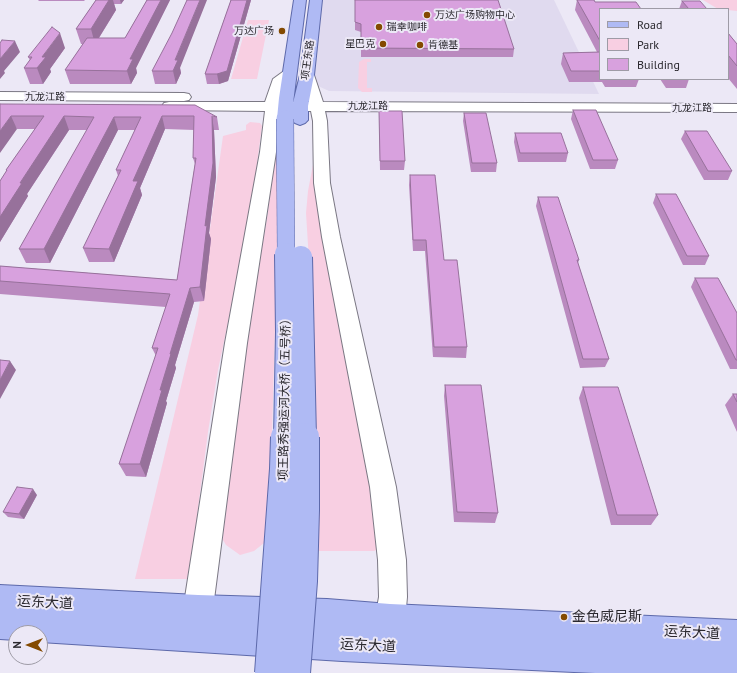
<!DOCTYPE html>
<meta charset="utf-8">
<style>
body{margin:0}
#map{position:relative;width:737px;height:673px;overflow:hidden;background:#ece8f6;font-family:"PT Sans",sans-serif}
canvas{display:block}
.legend{position:absolute;left:599px;top:8px;width:130px;height:72px;box-sizing:border-box;background:#ece8f6;border:1px solid #9e9ba6;margin:0;padding:5px 7px;list-style:none;font-size:12px;color:#2a282e}
.legend li{display:flex;align-items:center;gap:8px;height:20px}
.legend b{width:20px;border:1px solid #9e9ba6}
.north{position:absolute;left:8px;top:625px;width:40px;height:40px;box-sizing:border-box;background:#ece8f6;border:1px solid #9e9ba6;border-radius:50%;rotate:270deg;font-size:11px;font-weight:700;line-height:16px;text-align:center;color:#2a282e}
.north::after{content:'';display:block;margin:auto;width:14px;height:18px;background:#844a00;clip-path:polygon(50% 0,100% 100%,50% 72%,0 100%)}
</style>
<div id="map">
<canvas width="737" height="673"></canvas>
<ul class="legend">
<li><b style="height:5px;background:#afbaf4"></b>Road</li>
<li><b style="height:11px;background:#f8cfe2"></b>Park</li>
<li><b style="height:11px;background:#d8a1de"></b>Building</li>
</ul>
<div class="north">N</div>
</div>
<script>
const g = document.querySelector('canvas').getContext('2d');
g.lineJoin = 'round';
function paint(path, color) { g.fillStyle = color; g.fill(path, 'evenodd'); }
const shape = rows => new Path2D(rows.map(r => 'M' + r).join(''));
function trace(path, color, width, dash) { g.strokeStyle = color; g.lineWidth = width; g.lineCap = dash ? 'butt' : 'round'; g.setLineDash(dash || []); g.stroke(path); }
function drawText(font, color, halo, rows, align = 'center') {
  g.font = font + ' "PT Sans","Noto Sans SC",sans-serif'; g.lineWidth = 4; g.setLineDash([]); g.textBaseline = 'middle'; g.strokeStyle = halo; g.fillStyle = color; for (const [text, x, y, turn = 0] of rows) {
    g.save(); g.translate(x, y); g.rotate((+turn || 0) * Math.PI / 180); g.textAlign = isNaN(turn) ? turn : align; if (halo) g.strokeText(text, 0, 0); g.fillText(text, 0, 0); g.restore();
  }
}
const built = shape([
 [322,0,554,0,599,94,329,91,316,85,314,80]
]);
const green = shape([
 [703,0,737,0,737,11,718,9],
 [248,20,269,20,257,79,231,79],
 [364,59,371,59,371,62,367,62,367,88,372,88,372,92,362,92,358,88,359,62],
 [250,122,260,123,262,126,254,186,244,246,218,370,208,432,191,562,187,579,135,579,198,315,223,136,246,130,246,125],
 [278,122,277,258,269,539,254,551,240,555,226,545,223,540,224,518,241,371,268,212,274,125],
 [315,154,381,548,374,551,319,551,313,324,306,213,308,191]
]);
const minor = shape([
 [289,70,294,71,296,74,284,84,280,102,309,102,300,75,302,72,307,71,312,72,314,75,323,102,737,104,737,112,325,111,327,121,330,183,340,237,396,487,406,560,407,597,405,619,400,629,390,634,380,629,375,619,379,597,378,560,370,487,322,237,314,183,313,121,311,111,279,111,276,152,247,343,211,623,206,633,196,638,186,633,181,623,225,343,260,152,265,111,169,110,164,109,162,106,164,103,169,102,265,102,273,79,284,71,289,70],
 [0,92,184,93,189,94,191,97,189,100,184,101,0,100,0,92]
]);
const major = shape([
 [294,0,306,0,293,103,300,75,310,0,322,0,314,75,308,106,308,120,305,123,300,125,295,123,292,120,290,122,285,124,280,122,277,119,279,98,294,0],
 [0,585,198,595,327,599,390,604,737,620,737,673,595,673,342,661,40,642,40,633,16,633,16,640,0,639,0,585]
]);
const majorBridgeFar2 = shape([
 [285,119,286,255]
]);
const majorBridgeFar1 = shape([
 [301,257,305,438],
 [285,438,287,332,286,254]
]);
const majorBridge = shape([
 [269,673,284,469,285,437],
 [296,673,303,581,305,510,305,437]
]);
const wall = shape([
 [38,0,85,0,84,1,39,1],
 [96,0,124,0,121,4,114,4,116,10,99,38,125,38,147,0,170,0,136,68,137,73,131,84,70,84,65,70,83,44,81,44,76,29],
 [231,0,251,0,228,81,219,84,207,84,205,74],
 [355,0,514,49,513,57,361,57,361,32,355,30],
 [577,0,600,9,600,79,639,79,636,87,605,87,602,82,569,82,561,64,563,53,597,52,575,10],
 [682,1,707,9,679,9],
 [728,33,737,44,737,89,728,78],
 [65,48,50,69,51,72,43,84,30,84,24,68,30,60,28,57],
 [180,68,181,73,176,84,155,84,152,71],
 [660,79,689,79,686,88,666,88],
 [0,104,217,117,219,130,214,130,216,177,209,233,211,239,204,301,194,302,175,365,176,368,166,401,167,403,146,477,126,476,119,464,156,356,152,348,166,307,0,294,0,266,177,280,195,164,193,158,194,130,165,129,140,188,142,195,114,262,89,262,83,248,118,176,116,170,135,130,118,130,50,263,26,263,19,249,87,130,69,130,27,194,28,196,0,242,0,181,6,172,6,170,35,129,17,129],
 [573,110,618,160,615,169,590,169,571,119],
 [379,111,405,161,404,170,380,170],
 [464,113,497,163,496,172,471,172,463,121],
 [685,131,732,171,728,180,704,180,681,139],
 [515,133,568,153,566,162,518,162,514,142],
 [410,175,444,260,467,347,466,358,433,357,425,251,413,251,409,185],
 [656,194,709,256,705,265,683,265,653,203],
 [538,197,579,260,578,263,609,359,605,367,580,368,536,206],
 [695,278,737,313,737,369,730,369,691,287],
 [445,385,498,513,495,523,454,522,444,396],
 [583,387,658,515,651,525,611,525,579,398],
 [733,394,737,394,737,432,725,405],
 [37,495,24,519,8,517,3,512]
]);
const shadedWall = shape([
 [109,0,113,0,116,10,95,44,91,29],
 [120,0,124,0,121,4],
 [161,0,170,0,136,68,137,73,131,84,127,71,130,59],
 [200,0,207,0,180,68,181,73,176,84,173,71,175,60],
 [247,0,251,0,228,81,219,84,217,74],
 [60,33,65,48,50,69,51,72,43,84,37,68,42,57],
 [15,41,20,52,4,71,5,73,0,79,0,59],
 [11,116,17,129,0,153,0,131],
 [64,116,69,130,27,194,28,196,0,242,0,217,20,183],
 [162,116,165,129,140,188,142,195,114,262,109,249,133,181],
 [212,116,214,130,216,177,209,233,211,239,204,301,200,287],
 [114,117,118,130,50,263,44,249],
 [190,288,194,302,175,365,176,368,166,401,167,403,146,477,140,464,170,354],
 [10,361,16,370,0,399,0,380],
 [33,489,37,495,24,519,19,514]
]);
const building = shape([
 [96,0,109,0,91,29,76,29,96,0],
 [147,0,161,0,130,59,133,59,127,71,65,70,87,38,125,38,147,0],
 [187,0,200,0,175,60,178,60,173,71,152,71,172,33,187,0],
 [231,0,247,0,227,71,217,74,205,74,231,0],
 [355,0,498,0,514,49,361,48,361,24,355,22,355,0],
 [577,0,594,0,595,2,636,2,641,9,600,9,600,41,577,0],
 [682,1,700,1,707,9,689,9,682,1],
 [52,27,60,33,42,57,46,57,37,68,24,68,32,57,28,57,52,27],
 [728,33,737,44,737,66,728,55,728,33],
 [2,40,15,41,0,59,0,43,2,40],
 [600,52,600,71,571,71,563,53,600,52],
 [0,104,195,105,217,117,212,116,213,163,205,226,207,225,200,287,190,288,170,354,171,354,160,390,162,390,140,464,119,464,158,348,152,348,170,294,0,281,0,266,177,280,196,158,193,158,194,116,162,116,133,181,138,181,109,249,83,248,121,170,116,170,141,117,114,117,44,249,19,249,94,117,64,116,20,183,22,183,0,217,0,181,7,170,6,170,44,116,11,116,0,131,0,104],
 [573,110,596,110,618,160,593,160,573,110],
 [379,111,402,111,405,161,380,161,379,111],
 [464,113,486,113,497,163,472,163,464,113],
 [685,131,707,131,732,171,708,171,685,131],
 [515,133,561,133,568,153,520,153,515,133],
 [410,175,435,175,444,260,457,260,467,347,434,347,426,240,413,240,410,175],
 [656,194,676,194,709,256,687,256,656,194],
 [538,197,558,197,579,260,577,260,609,359,583,359,538,197],
 [695,278,718,278,737,313,737,360,736,360,695,278],
 [0,360,10,361,0,380,0,360],
 [445,385,481,385,498,513,457,512,445,385],
 [583,387,618,387,658,515,617,515,583,387],
 [733,394,737,394,737,402,733,394],
 [17,487,33,489,19,514,3,512,17,487]
]);
const markers = [
 [427,15,4,"#844a00"],
 [379,27,4,"#844a00"],
 [282,31,4,"#844a00"],
 [383,44,4,"#844a00"],
 [420,45,4,"#844a00"],
 [564,617,4,"#844a00"]
];
const farPoinames = [
 ["万达广场购物中心",435,15],
 ["瑞幸咖啡",387,27],
 ["万达广场",274,31,"right"],
 ["星巴克",375,44,"right"],
 ["肯德基",428,45]
];
const farStreetnames = [
 ["项王东路",308,60,-82],
 ["九龙江路",45,97],
 ["九龙江路",368,106],
 ["九龙江路",692,108]
];
const streetNames = [
 ["项王路秀强运河大桥（五号桥）",285,397,-89]
];
const nearStreetnames = [
 ["运东大道",45,603,3],
 ["运东大道",692,633,3],
 ["运东大道",368,646,3]
];
const nearPoinames = [
 ["金色威尼斯",572,617]
];
paint(built, '#e0daef');
paint(green, '#f8cfe2');
trace(minor, '#7b7884', 2);
trace(major, '#5d69aa', 2);
paint(minor, '#fff');
paint(major, '#afbaf4');
trace(majorBridgeFar2, '#5d69aa', 18, []);
trace(majorBridgeFar1, '#5d69aa', 24, []);
trace(majorBridge, '#5d69aa', 30, []);
trace(majorBridgeFar2, '#afbaf4', 17);
trace(majorBridgeFar1, '#afbaf4', 22);
trace(majorBridge, '#afbaf4', 28);
paint(wall, '#ba8abf');
paint(shadedWall, '#97719b');
paint(building, '#d8a1de');
trace(building, '#97719b', 1);
for (const [x, y, r, color] of markers) { const dot = new Path2D(); dot.arc(x, y, r, 0, 2 * Math.PI); g.fillStyle = color; g.fill(dot); trace(dot, '#ece8f6', 1.5); }
drawText('10px', '#2a282e', '#ece8f6', farPoinames, 'left');
drawText('10px', '#2a282e', '#ece8f6', farStreetnames);
drawText('12px', '#2a282e', '#ece8f6', streetNames);
drawText('14px', '#2a282e', '#ece8f6', nearStreetnames);
drawText('14px', '#2a282e', '#ece8f6', nearPoinames, 'left');
</script>
